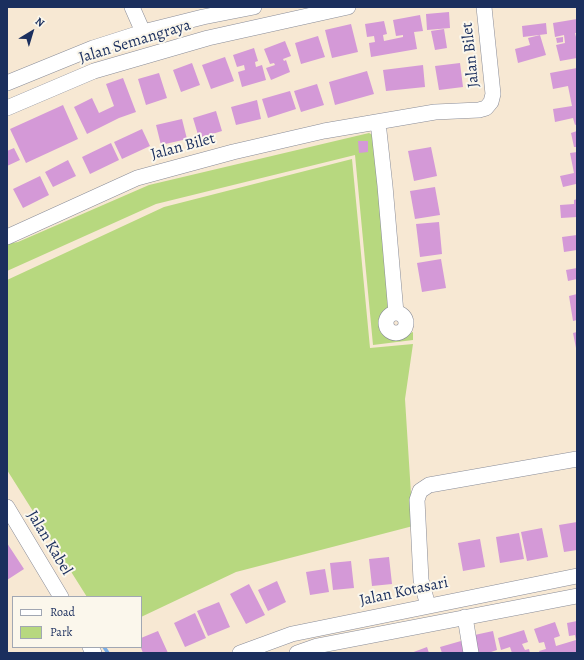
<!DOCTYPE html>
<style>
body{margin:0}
#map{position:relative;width:584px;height:660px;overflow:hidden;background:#f7e8d3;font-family:Alegreya,serif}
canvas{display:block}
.frame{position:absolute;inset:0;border:8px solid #1b2f5e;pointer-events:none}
.legend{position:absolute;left:12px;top:596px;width:130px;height:52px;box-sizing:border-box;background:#fbf7ec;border:1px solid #a1a7b3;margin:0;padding:5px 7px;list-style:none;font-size:12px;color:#1b2f5e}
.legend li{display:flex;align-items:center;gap:8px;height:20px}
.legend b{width:20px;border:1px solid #a1a7b3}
.north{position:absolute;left:12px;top:12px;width:40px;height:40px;-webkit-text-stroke:3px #fbf7ec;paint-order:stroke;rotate:38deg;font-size:11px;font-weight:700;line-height:16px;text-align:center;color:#1b2f5e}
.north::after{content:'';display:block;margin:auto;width:14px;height:18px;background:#1b2f5e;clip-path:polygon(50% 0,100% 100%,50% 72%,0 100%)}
</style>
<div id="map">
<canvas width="584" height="660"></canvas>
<div class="frame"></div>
<ul class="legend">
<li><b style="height:5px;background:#fff"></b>Road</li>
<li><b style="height:11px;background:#b7d87f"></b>Park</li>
</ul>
<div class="north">N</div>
</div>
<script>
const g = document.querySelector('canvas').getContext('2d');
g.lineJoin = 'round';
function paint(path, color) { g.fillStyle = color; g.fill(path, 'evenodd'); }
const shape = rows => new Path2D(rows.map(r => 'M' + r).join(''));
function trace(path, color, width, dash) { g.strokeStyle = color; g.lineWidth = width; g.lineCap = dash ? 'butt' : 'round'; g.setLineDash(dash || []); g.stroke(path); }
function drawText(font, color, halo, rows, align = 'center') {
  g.font = font + ' Alegreya,serif'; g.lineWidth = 4; g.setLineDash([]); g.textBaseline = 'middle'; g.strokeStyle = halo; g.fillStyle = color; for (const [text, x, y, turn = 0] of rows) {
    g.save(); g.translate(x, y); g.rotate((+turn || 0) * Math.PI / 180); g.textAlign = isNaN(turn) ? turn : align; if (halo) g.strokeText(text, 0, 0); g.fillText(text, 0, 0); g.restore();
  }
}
const green = shape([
 [369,133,375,136,393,315,389,318,390,330,400,337,413,332,413,340,373,345,355,155,156,204,7,271,7,244,18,242,149,185],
 [352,159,370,348,413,344,405,399,413,526,236,572,141,617,141,597,87,597,7,470,7,280,164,207]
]);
const stream = shape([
 [104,647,108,653]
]);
const building = shape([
 [449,12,450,28,427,30,426,14],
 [420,15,423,31,414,32,417,49,371,57,369,43,375,42,374,36,367,37,365,24,384,21,387,34,383,35,384,41,403,37,403,35,396,36,393,20],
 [577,19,577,33,575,33,577,41,577,58,560,61,556,45,565,43,564,35,555,37,553,23],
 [546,23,547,34,523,37,522,26],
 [351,24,358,52,332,58,325,30],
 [444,29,447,48,435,50,431,31],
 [540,35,546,55,518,63,515,49,530,45,528,38],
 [318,36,325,57,301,64,295,43],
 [563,37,563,42,557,43,556,38],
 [285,41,291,56,283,59,284,61,286,60,290,72,271,80,266,68,275,65,274,63,270,64,264,49],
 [254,48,258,61,255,62,256,67,262,65,266,80,242,87,238,72,245,70,244,65,237,67,233,55],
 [225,57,234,81,211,89,202,65],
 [192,63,200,85,181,92,173,70],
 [460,63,463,87,439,90,435,66],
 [423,65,425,87,386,91,383,70],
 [577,68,577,124,575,125,573,118,555,122,553,109,572,106,568,86,553,89,550,73],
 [367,71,374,94,335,105,329,82],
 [159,73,167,98,146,105,138,79],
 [123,78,136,112,119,118,87,134,74,107,92,98,99,113,114,106,106,84],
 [317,84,324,105,301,112,294,91],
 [290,91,296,109,268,118,262,99],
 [257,100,261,119,236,125,231,107],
 [63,105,78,139,26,163,10,129],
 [216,111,222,131,199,138,193,118],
 [182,119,187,139,161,145,156,125],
 [142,129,150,146,122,159,114,142],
 [577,131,577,147,574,147,571,133],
 [358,141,368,141,368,152,359,153],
 [111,143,119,160,90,174,82,157],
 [431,147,437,176,414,181,408,151],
 [14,148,20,160,7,166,7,151],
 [577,152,577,188,576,184,563,187,560,176,574,173,570,153],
 [68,160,76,176,53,187,45,172],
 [40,176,49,195,23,208,13,189],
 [435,187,440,215,415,219,410,191],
 [577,199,577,217,561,218,560,205,574,204,574,200],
 [439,222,442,254,420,257,416,224],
 [577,235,577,250,564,252,562,237],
 [441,259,446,288,422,292,417,263],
 [577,268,577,279,568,281,566,270],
 [577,294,577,320,573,321,569,296],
 [577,332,577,348,576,348,573,333],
 [577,522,577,550,564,552,559,525],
 [542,528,548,557,527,561,521,532],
 [519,533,524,559,500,563,496,537],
 [480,539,485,567,463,571,458,543],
 [7,543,24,569,7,580],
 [389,557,392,584,372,586,369,559],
 [351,561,354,588,333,590,330,563],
 [325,569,329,592,310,595,306,572],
 [277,581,286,602,268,611,258,590],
 [249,584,265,615,246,624,230,594],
 [219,602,230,627,208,636,197,611],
 [195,613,206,638,185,647,174,623],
 [577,621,577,653,540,653,539,651,546,649,544,642,539,643,534,629,555,622,560,636,554,638,556,646,576,640,575,635,569,636,567,623],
 [524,630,528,642,522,644,525,650,529,649,530,653,512,653,510,647,501,650,498,638],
 [158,631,168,653,143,653,141,648,141,638],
 [493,631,497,650,491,652,491,653,474,653,470,636],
 [461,641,464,653,442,653,440,647],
 [427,647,429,653,411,653]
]);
const minor = shape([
 [132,7,143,32],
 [7,83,93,48,143,32,203,17,254,7],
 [7,108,94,71,208,38,348,7],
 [378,122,385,186,396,313],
 [7,237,137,178,233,152,324,131,435,112,479,110,486,108,491,102,493,94,484,7],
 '386 323a10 10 0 1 1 20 0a10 10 0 1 1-20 0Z',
 [7,507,61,597],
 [428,606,421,580,417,500,420,491,429,485,577,459],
 [465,617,471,653],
 [90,647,94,653],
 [240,653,292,634,577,576],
 [297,653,317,646,577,596]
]);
const streetNames = [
 ["Jalan Semangraya",135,42,-17],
 ["Jalan Bilet",471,55,-96],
 ["Jalan Bilet",183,147,-15],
 ["Jalan Kabel",49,543,59],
 ["Jalan Kotasari",404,592,-12]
];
paint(green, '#b7d87f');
trace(stream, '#7aaee7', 3.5);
paint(building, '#d499d7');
trace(minor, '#898c98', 16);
trace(minor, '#fff', 15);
drawText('16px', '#1b2f5e', '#fbf7ec', streetNames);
</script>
